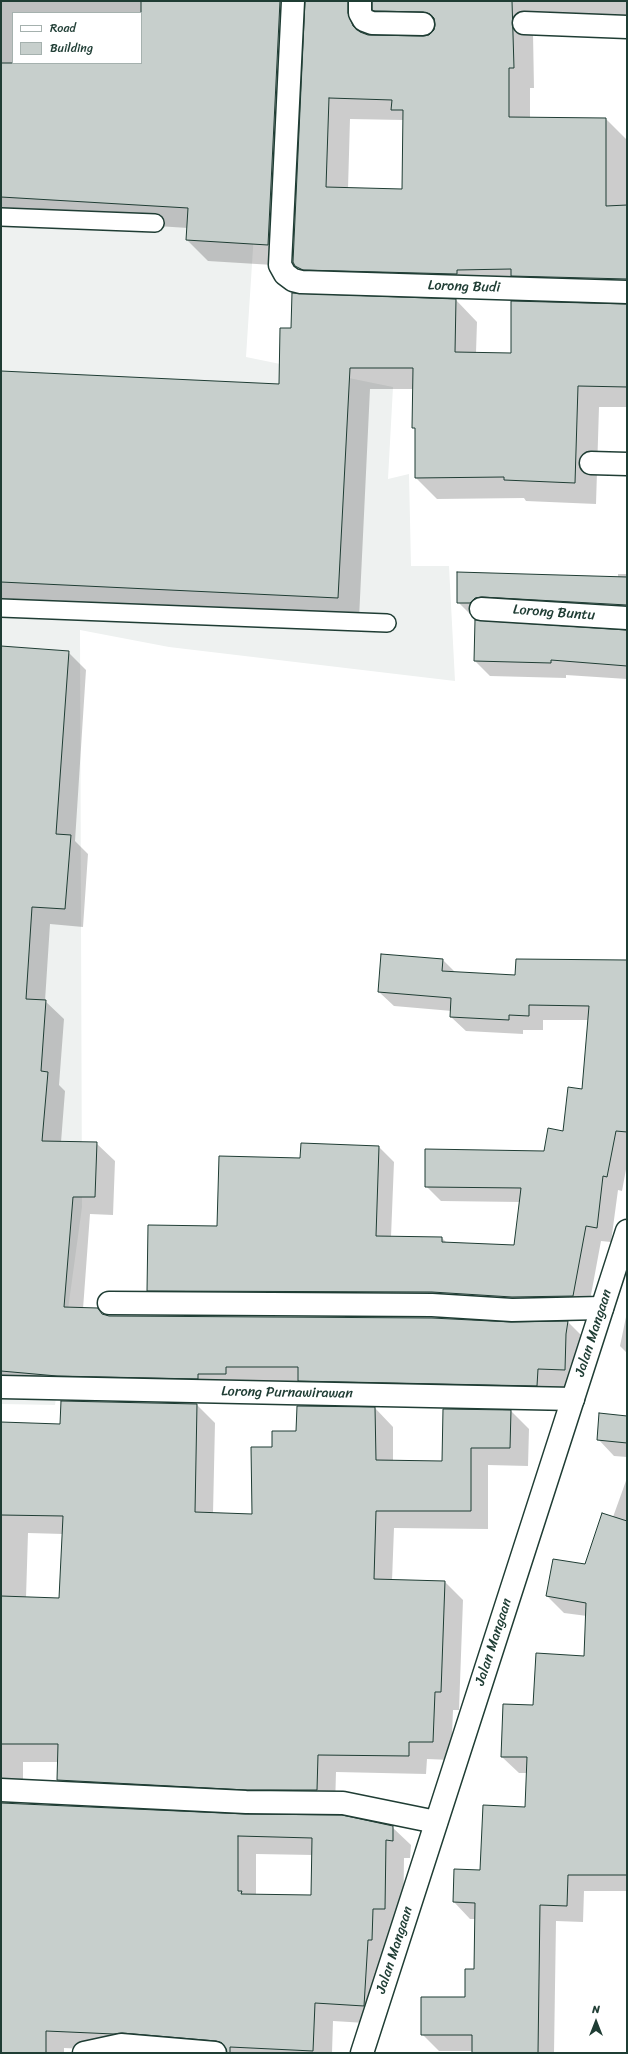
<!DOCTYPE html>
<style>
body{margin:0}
#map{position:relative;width:628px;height:2054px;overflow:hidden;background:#fff;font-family:Sriracha,sans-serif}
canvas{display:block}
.frame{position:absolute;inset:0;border:2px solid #1f3d34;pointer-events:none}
.legend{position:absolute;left:12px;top:12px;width:130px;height:52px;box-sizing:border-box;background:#fff;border:1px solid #a5b1ae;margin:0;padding:5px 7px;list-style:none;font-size:12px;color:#1f3d34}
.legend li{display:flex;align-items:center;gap:8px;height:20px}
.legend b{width:20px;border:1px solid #a5b1ae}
.north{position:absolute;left:576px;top:2002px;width:40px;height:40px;-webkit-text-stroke:3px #fff;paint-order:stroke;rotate:0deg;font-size:11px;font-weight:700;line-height:16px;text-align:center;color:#1f3d34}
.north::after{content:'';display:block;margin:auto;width:14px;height:18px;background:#1f3d34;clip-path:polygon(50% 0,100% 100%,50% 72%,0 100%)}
</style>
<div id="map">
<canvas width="628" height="2054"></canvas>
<div class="frame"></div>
<ul class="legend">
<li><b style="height:5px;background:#fff"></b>Road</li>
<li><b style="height:11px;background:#c7cfcc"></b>Building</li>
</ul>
<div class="north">N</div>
</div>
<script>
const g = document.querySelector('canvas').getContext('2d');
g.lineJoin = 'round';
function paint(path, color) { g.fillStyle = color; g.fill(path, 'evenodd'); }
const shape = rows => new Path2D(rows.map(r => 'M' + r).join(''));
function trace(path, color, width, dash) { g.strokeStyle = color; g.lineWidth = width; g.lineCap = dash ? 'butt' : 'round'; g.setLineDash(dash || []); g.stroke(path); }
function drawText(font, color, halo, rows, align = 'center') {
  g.font = font + ' Sriracha,sans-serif'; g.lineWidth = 3.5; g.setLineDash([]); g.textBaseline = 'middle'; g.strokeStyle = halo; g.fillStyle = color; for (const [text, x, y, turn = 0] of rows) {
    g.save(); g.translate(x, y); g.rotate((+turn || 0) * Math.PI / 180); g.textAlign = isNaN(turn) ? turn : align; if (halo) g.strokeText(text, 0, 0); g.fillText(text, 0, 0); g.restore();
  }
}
const built = shape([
 [1,1,269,1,246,357,393,387,388,479,409,474,411,566,449,566,455,681,169,647,80,630,82,1207,55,1405,1,1404],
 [13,13,141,13,141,63,13,63]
]);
const shadow = shape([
 [1,1,627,1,627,35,533,33,534,88,530,88,530,118,606,119,627,140,627,300,317,287,295,265,306,13,301,22,289,266,208,261,187,240,188,228,1,216],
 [375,11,396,31,432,33,429,36,369,36,368,23,370,16],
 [13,13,141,13,141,63,13,63],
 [350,119,403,120,403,190,348,189],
 [456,300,477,322,476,353,512,354,627,305,627,407,599,407,596,504,526,501,524,498,437,499,416,478,414,389,370,389,359,619,1,602,1,372,280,385,292,330],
 [458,573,618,578,618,574,627,574,627,619,473,617,458,602],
 [476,621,627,631,627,679,566,675,566,678,490,676,475,661],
 [1,647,68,652,86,670,75,841,88,854,83,927,50,924,45,1001,64,1019,59,1085,65,1091,61,1142,96,1143,115,1161,113,1215,90,1214,83,1309,97,1309,103,1315,109,1316,511,1323,568,1322,586,1340,583,1388,556,1387,555,1403,1,1388],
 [627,946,627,1164,622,1191,618,1190,611,1242,601,1241,588,1311,163,1305,148,1290,218,1227,301,1159,379,1147,394,1162,391,1237,442,1238,447,1243,515,1246,520,1202,441,1201,426,1186,544,1152,564,1132,583,1090,589,1020,543,1020,543,1030,523,1030,523,1034,466,1031,451,1017,452,1011,394,1006,379,992,382,955,443,960,456,973,516,976,626,961],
 [626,1317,627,1317,627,1353,620,1346],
 [62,1402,197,1405,215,1423,213,1514,253,1515,273,1448,297,1432,375,1408,393,1427,393,1462,443,1462,511,1411,529,1429,528,1466,488,1465,488,1529,394,1528,392,1581,445,1582,463,1600,459,1710,453,1710,451,1760,427,1759,426,1774,336,1772,335,1808,76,1798,58,1780,58,1762,23,1762,23,1796,13,1797,8,1802,8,1804,392,1827,411,1845,410,1858,404,1858,403,1927,391,1926,390,1958,382,2024,333,2021,332,2053,172,2053,64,2048,64,2053,1,2053,1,1423,61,1425],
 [28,1533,63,1534,60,1599,26,1598],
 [256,1854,313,1855,312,1896,256,1896],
 [627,1417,627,1457,614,1456,598,1439],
 [627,1478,627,1891,584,1891,583,1922,556,1921,554,2053,473,2053,473,2051,439,2051,422,2034,466,1998,475,1970,476,1919,470,1919,454,1902,455,1870,481,1871,526,1808,528,1773,519,1773,502,1757,533,1706,585,1657,587,1616,564,1613,547,1596,585,1565,613,1517]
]);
const building = shape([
 [141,1,280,1,268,245,186,240,188,208,1,197,1,63,141,63,141,1],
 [305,1,348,1,348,13,353,26,360,32,368,35,423,36,429,35,434,30,435,25,434,18,430,14,423,12,374,11,372,10,372,1,512,1,514,68,509,68,509,117,606,118,606,206,627,205,627,279,511,276,511,269,457,270,457,274,303,270,295,266,293,262,305,1],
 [329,98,392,100,391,110,403,110,402,189,326,187,329,98],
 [292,293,456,299,455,352,511,353,511,301,627,304,627,387,578,386,575,483,504,480,504,477,415,478,415,428,412,428,413,368,350,368,338,598,1,582,1,371,279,384,280,328,291,328,292,293],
 [457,572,627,577,627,605,482,597,475,598,470,603,457,603,457,572],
 [475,620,627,630,627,666,551,660,551,663,474,661,475,620],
 [1,646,69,651,56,834,71,835,65,909,32,907,26,999,46,1000,41,1071,48,1072,42,1141,97,1142,95,1197,73,1197,64,1307,98,1308,102,1314,109,1316,432,1318,511,1322,568,1321,566,1334,565,1370,538,1369,537,1386,298,1381,298,1367,226,1367,226,1374,198,1374,198,1379,57,1376,1,1371,1,646],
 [381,954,443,959,442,971,515,975,516,959,627,960,627,1132,616,1131,607,1177,603,1176,597,1228,586,1226,573,1296,512,1297,432,1292,147,1291,148,1225,217,1226,219,1156,300,1158,301,1143,379,1146,376,1236,442,1237,442,1242,514,1245,521,1188,425,1187,425,1149,544,1151,548,1128,563,1131,568,1087,582,1089,589,1006,529,1005,529,1016,509,1015,509,1020,450,1017,451,998,378,992,381,954],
 [61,1401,197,1404,195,1512,252,1514,251,1447,272,1447,272,1431,296,1431,297,1406,375,1407,376,1460,442,1461,443,1409,511,1410,510,1448,471,1448,471,1511,376,1511,374,1579,445,1581,441,1692,435,1692,433,1742,409,1742,409,1756,318,1755,317,1790,246,1790,57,1780,58,1744,1,1744,1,1596,59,1598,63,1516,1,1515,1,1422,60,1424,61,1401],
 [599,1413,627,1416,627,1443,597,1440,599,1413],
 [602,1513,627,1521,627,1875,568,1875,567,1906,540,1905,538,2053,472,2053,472,2035,421,2035,421,1997,465,1997,465,1969,474,1969,475,1903,453,1902,454,1869,480,1870,483,1805,525,1807,527,1757,501,1757,503,1704,533,1705,536,1653,584,1656,586,1603,546,1596,553,1559,585,1564,602,1513],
 [1,1803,245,1814,342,1815,393,1826,393,1841,386,1840,385,1909,373,1909,372,1940,368,1940,364,2006,315,2003,313,2051,230,2047,230,2053,227,2053,222,2043,216,2041,122,2033,114,2034,46,2031,46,2053,1,2053,1,1803],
 [238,1836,312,1838,311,1895,241,1894,242,1891,238,1891,238,1836]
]);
const lane = shape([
 [1,217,155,223],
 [1,608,387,623]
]);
const street = shape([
 [293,1,280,265,285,274,293,280,301,282,627,292],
 [360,1,360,13,364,20,372,23,423,24],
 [524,23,627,27],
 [591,463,627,464],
 [481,609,627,618],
 [109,1303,432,1305,512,1310,602,1308],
 [1,1387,573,1399],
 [1,1790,246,1802,343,1803,436,1822],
 [84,2053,121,2045,215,2053]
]);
const secondary = shape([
 [362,2053,627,1231]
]);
const streetNames = [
 ["Lorong Budi",464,287,2],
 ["Lorong Buntu",554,613,4],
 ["Jalan Mangaan",594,1333,-72],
 ["Lorong Purnawirawan",287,1393,1],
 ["Jalan Mangaan",494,1642,-72],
 ["Jalan Mangaan",395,1950,-72]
];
paint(built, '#eef1f0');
paint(shadow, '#0003');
paint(building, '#c7cfcc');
trace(building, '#1f3d34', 1);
trace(lane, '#1f3d34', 20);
trace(street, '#1f3d34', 25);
trace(secondary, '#1f3d34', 25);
trace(lane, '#fff', 17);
trace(street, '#fff', 22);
trace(secondary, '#fff', 22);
drawText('14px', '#1f3d34', '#fff', streetNames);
</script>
